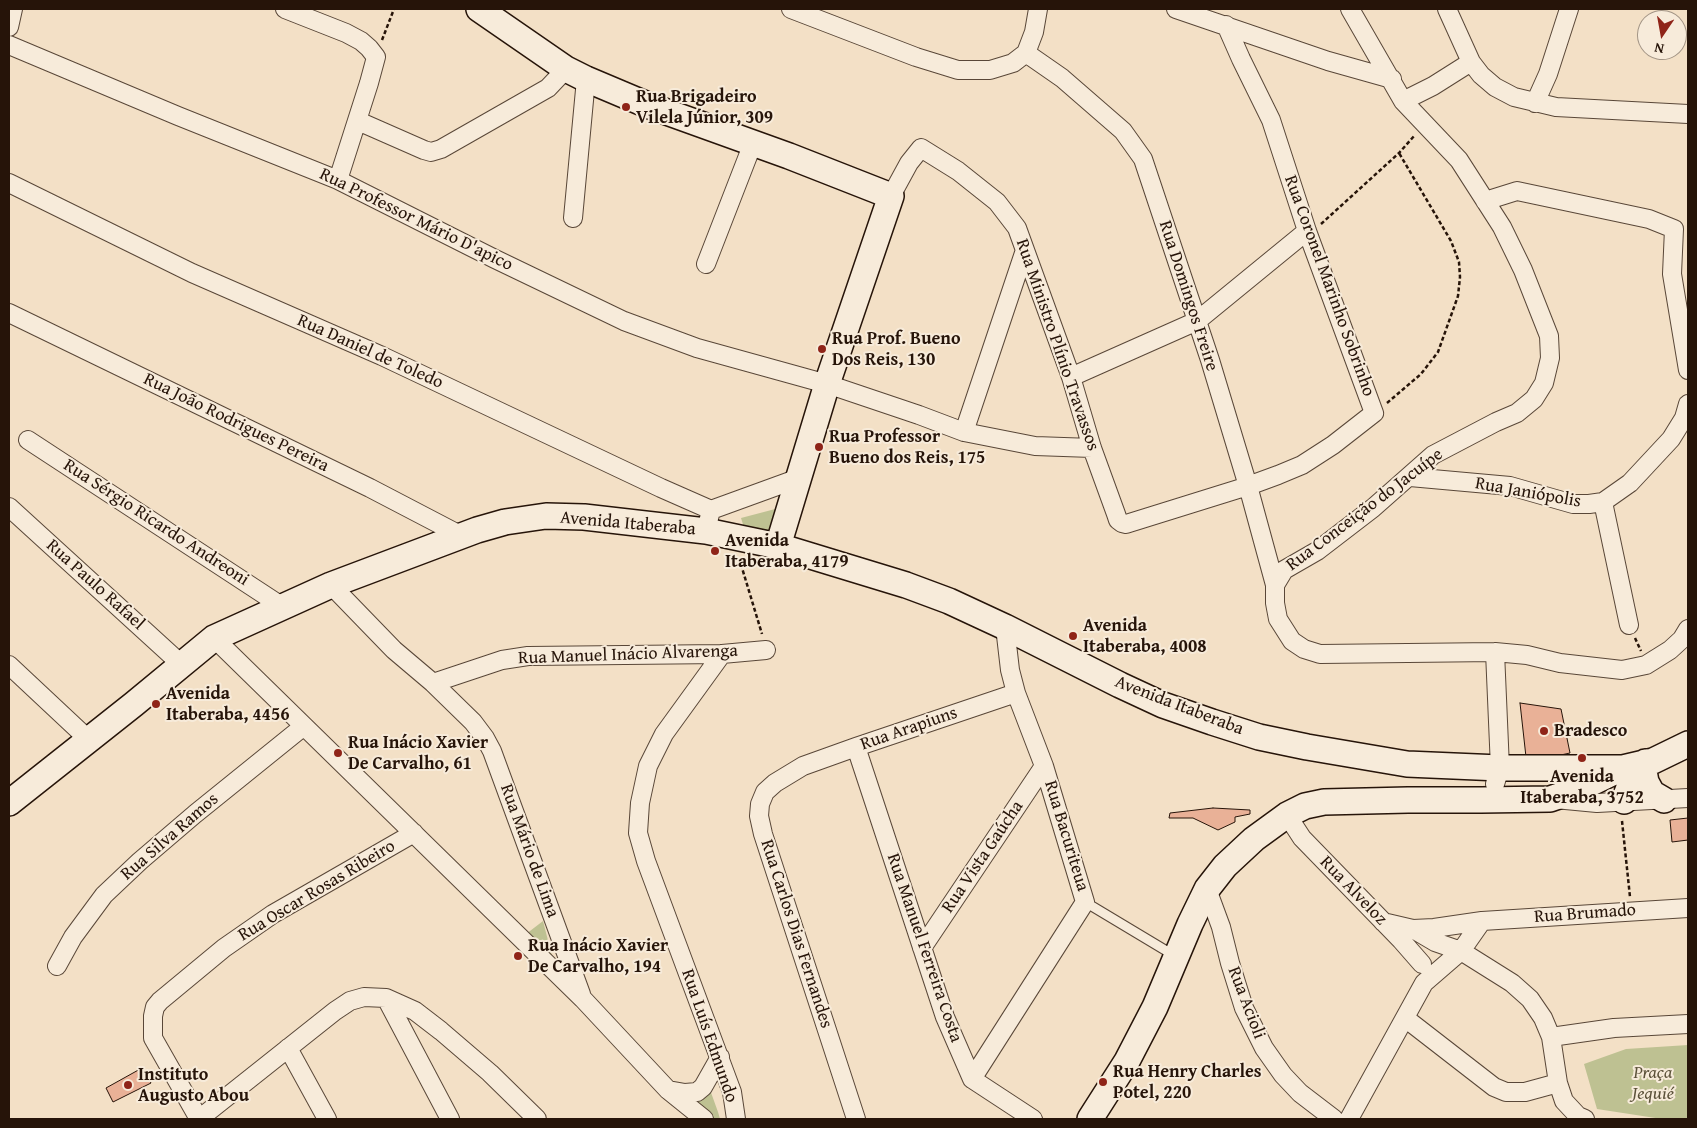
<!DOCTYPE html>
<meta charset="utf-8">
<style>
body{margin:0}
#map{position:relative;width:1697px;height:1128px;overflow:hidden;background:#f3e0c6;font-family:"Gentium Book Plus",serif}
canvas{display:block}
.frame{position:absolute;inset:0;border:10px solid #261409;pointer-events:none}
.north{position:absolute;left:1637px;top:10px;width:50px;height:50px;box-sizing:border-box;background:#f7ebda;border:1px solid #a39586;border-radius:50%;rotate:192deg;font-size:14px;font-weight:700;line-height:20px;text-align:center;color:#261409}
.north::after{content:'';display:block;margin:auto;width:18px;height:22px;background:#8f2418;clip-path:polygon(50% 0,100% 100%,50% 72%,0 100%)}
</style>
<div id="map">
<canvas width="1697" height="1128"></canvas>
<div class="frame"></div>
<div class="north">N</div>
</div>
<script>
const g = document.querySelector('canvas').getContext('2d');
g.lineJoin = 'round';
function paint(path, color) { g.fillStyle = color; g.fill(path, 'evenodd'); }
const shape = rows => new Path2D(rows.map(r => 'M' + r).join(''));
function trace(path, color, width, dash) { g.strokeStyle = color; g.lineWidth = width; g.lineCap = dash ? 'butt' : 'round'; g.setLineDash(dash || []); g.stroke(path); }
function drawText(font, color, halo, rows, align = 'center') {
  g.font = font + ' "Gentium Book Plus",serif'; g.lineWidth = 4; g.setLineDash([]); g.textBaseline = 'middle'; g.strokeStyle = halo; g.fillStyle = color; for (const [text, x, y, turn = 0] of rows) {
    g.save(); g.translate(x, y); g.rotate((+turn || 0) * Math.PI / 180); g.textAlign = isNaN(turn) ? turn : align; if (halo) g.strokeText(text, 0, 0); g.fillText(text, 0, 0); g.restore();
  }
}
const green = shape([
 [779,508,770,540,746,534,741,518],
 [543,921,561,991,513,944],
 [1688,1045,1688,1119,1662,1119,1597,1109,1584,1064,1626,1049],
 [709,1087,718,1112,720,1119,704,1119,689,1099]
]);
const building = shape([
 [1520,703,1561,709,1570,753,1547,758,1526,757,1520,703],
 [1213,808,1250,810,1250,814,1235,817,1235,822,1218,830,1193,818,1169,818,1170,813,1213,808],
 [1688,818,1688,840,1672,842,1670,820,1688,818],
 [142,1068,151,1083,113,1102,106,1088,142,1068]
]);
const path = shape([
 [382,40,394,9],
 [1321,224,1399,153,1415,135],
 [1387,403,1421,374,1438,352,1458,296,1460,277,1459,262,1451,241,1399,153],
 [739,558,762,634],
 [1635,638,1641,651],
 [1622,821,1630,897]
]);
const lane = shape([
 [1085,902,1175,956]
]);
const street = shape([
 [285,9,346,33,361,41,369,48,376,57,369,83,338,180],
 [791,9,916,57,958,70,990,70,1013,63,1026,53,1034,32,1038,9],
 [1176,9,1328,61,1392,79],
 [1350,9,1403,101,1459,160,1502,227,1523,270,1549,336,1550,358,1544,383,1534,399,1517,413,1496,422,1433,455,1373,508,1317,551,1284,570,1275,585,1275,603,1278,619,1292,641,1304,649,1320,654,1495,652,1527,655,1560,663,1622,670,1646,665,1670,650,1682,639,1688,629],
 [1447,9,1471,62,1481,75,1495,87,1514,97,1556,107,1688,114],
 [9,27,13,9],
 [9,45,178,116,338,180,495,259,624,321,697,348,827,384,919,415,964,432,1035,446,1092,448],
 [1026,53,1062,78,1123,131,1143,159,1210,360,1248,486,1275,585],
 [1403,101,1433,86,1471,62],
 [1535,103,1548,74,1569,9],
 [358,121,424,150,431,152,441,149,548,88,566,69],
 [9,183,192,273,382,356,661,488,711,510,706,531],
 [891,196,909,163,921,148,958,171,997,202,1017,228,1071,377,1092,448,1116,514,1118,520,1122,523,1126,524,1248,486,1278,475,1302,465,1333,445,1374,413,1307,231,1271,120,1241,59,1226,25],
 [1485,201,1517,191,1649,219,1674,229,1672,274,1688,370],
 [573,218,586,79],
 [706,264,753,143],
 [9,313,370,488,462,536],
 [1071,377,1197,321,1307,231],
 [964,432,1025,250],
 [28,440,283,607],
 [1410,477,1510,486,1573,504,1589,504,1603,502,1630,483,1671,439,1684,418,1688,404],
 [1603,502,1629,625],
 [9,507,181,664],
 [711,510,799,478],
 [331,585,394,650,433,683,473,722,485,738,492,751,581,994],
 [214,638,583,999,668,1090,704,1119],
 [722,654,664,734,648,766,640,803,638,833,646,861,732,1092,736,1119],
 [9,665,88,739],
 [433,683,502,660,528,656,722,654,766,650],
 [856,747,945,1017,972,1079,1033,1119],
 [1495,784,1500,768,1495,652],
 [1555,799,1597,803,1688,798],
 [1287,815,1302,838,1401,940,1422,964],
 [1207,889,1221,927,1230,963,1244,1008,1264,1048,1283,1075,1300,1093,1334,1119],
 [1482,921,1688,908],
 [1413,929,1435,942,1461,951,1512,983,1530,999,1543,1018,1551,1037,1558,1083,1564,1101,1578,1116,1585,1119],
 [922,948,1044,766],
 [57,966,73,937,104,895,140,861,195,814,304,726],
 [386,998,450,1119],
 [1405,1018,1494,1087,1506,1092,1525,1092,1558,1083],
 [1551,1037,1614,1028,1688,1024],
 [288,1048,327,1119],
 [972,1079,1085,902,1044,766,1016,693,1010,670,1005,627],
 [668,1090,685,1093,697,1092,703,1087,720,1057],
 [199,1119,153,1038,153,1016,155,1007,160,1001,224,948,273,914,414,833],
 [199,1119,335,1011,350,1001,364,997,386,998,415,1011,441,1031,490,1073,537,1119],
 [856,1119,763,834,759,816,760,804,765,792,775,783,803,766,856,747,1016,693],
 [1349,1119,1424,983,1461,951,1482,921,1434,928,1413,929,1383,922]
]);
const secondary = shape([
 [479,9,566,69,586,79,650,106,789,156,891,196,827,384,778,546],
 [1645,762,1644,771,1646,782,1652,793,1664,800],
 [1623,768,1629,780,1630,785,1624,801],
 [9,803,134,704,214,638,331,585,477,530,505,522,546,516,584,517,706,531,778,546,906,585,949,601,1005,627,1120,685,1163,705,1212,722,1259,737,1307,747,1407,764,1500,768,1623,768,1653,761,1688,744],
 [1090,1119,1127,1061,1155,1007,1190,924,1207,889,1225,866,1254,839,1287,815,1305,806,1324,802,1408,800,1481,800,1550,799,1579,789,1618,770]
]);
const markers = [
 [626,107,5,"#8f2418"],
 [822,349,5,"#8f2418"],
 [819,447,5,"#8f2418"],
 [715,551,5,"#8f2418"],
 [1073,636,5,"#8f2418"],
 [156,704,5,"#8f2418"],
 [1544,731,5,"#8f2418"],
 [338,753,5,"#8f2418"],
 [1582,758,5,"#8f2418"],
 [518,956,5,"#8f2418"],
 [1103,1082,5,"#8f2418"],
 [128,1085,5,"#8f2418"]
];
const poiNames = [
 ["Rua Brigadeiro",636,97],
 ["Vilela Júnior, 309",636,118],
 ["Rua Prof. Bueno",832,339],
 ["Dos Reis, 130",832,360],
 ["Rua Professor",829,437],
 ["Bueno dos Reis, 175",829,458],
 ["Avenida",725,541],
 ["Itaberaba, 4179",725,562],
 ["Avenida",1083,626],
 ["Itaberaba, 4008",1083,647],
 ["Avenida",166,694],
 ["Itaberaba, 4456",166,715],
 ["Bradesco",1554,731],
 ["Rua Inácio Xavier",348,743],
 ["De Carvalho, 61",348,764],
 ["Avenida",1582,777,"center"],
 ["Itaberaba, 3752",1582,798,"center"],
 ["Rua Inácio Xavier",528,946],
 ["De Carvalho, 194",528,967],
 ["Rua Henry Charles",1113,1072],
 ["Potel, 220",1113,1093],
 ["Instituto",138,1075],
 ["Augusto Abou",138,1096]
];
const streetNames = [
 ["Rua Professor Mário D'apico",416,220,26],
 ["Rua Coronel Marinho Sobrinho",1329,286,70],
 ["Rua Domingos Freire",1188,296,72],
 ["Rua Ministro Plínio Travassos",1057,345,71],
 ["Rua Daniel de Toledo",370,352,24],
 ["Rua João Rodrigues Pereira",236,423,26],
 ["Rua Janiópolis",1528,493,10],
 ["Rua Conceição do Jacuípe",1365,510,-37],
 ["Rua Sérgio Ricardo Andreoni",156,523,33],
 ["Avenida Itaberaba",628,524,5],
 ["Rua Paulo Rafael",95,585,42],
 ["Rua Manuel Inácio Alvarenga",628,655,-2],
 ["Avenida Itaberaba",1179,706,21],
 ["Rua Arapiuns",909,729,-19],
 ["Rua Bacuriteua",1066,836,73],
 ["Rua Silva Ramos",170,837,-41],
 ["Rua Mário de Lima",529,851,70],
 ["Rua Vista Gaúcha",983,857,-56],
 ["Rua Oscar Rosas Ribeiro",317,891,-31],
 ["Rua Alveloz",1353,891,46],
 ["Rua Brumado",1585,914,-4],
 ["Rua Carlos Dias Fernandes",796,934,72],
 ["Rua Manuel Ferreira Costa",924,948,71],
 ["Rua Acioli",1246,1003,69],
 ["Rua Luís Edmundo",709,1036,71]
];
const parkNames = [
 ["Praça",1653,1073],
 ["Jequié",1653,1094]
];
paint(green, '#bec192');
paint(building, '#e9b197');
trace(building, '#261409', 1);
trace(lane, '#594738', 11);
trace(street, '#594738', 20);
trace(secondary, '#261409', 28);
trace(path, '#261409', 2.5, [4, 2.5]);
trace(lane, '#f7ebda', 9);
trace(street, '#f7ebda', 18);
trace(secondary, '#f7ebda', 25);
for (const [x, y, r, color] of markers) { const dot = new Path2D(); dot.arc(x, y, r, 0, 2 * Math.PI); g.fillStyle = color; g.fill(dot); trace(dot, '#f7ebda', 2); }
drawText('bold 18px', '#261409', '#f7ebda', poiNames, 'left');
drawText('18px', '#261409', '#f7ebda', streetNames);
drawText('italic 18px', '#5b5139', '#f7ebda', parkNames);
</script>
